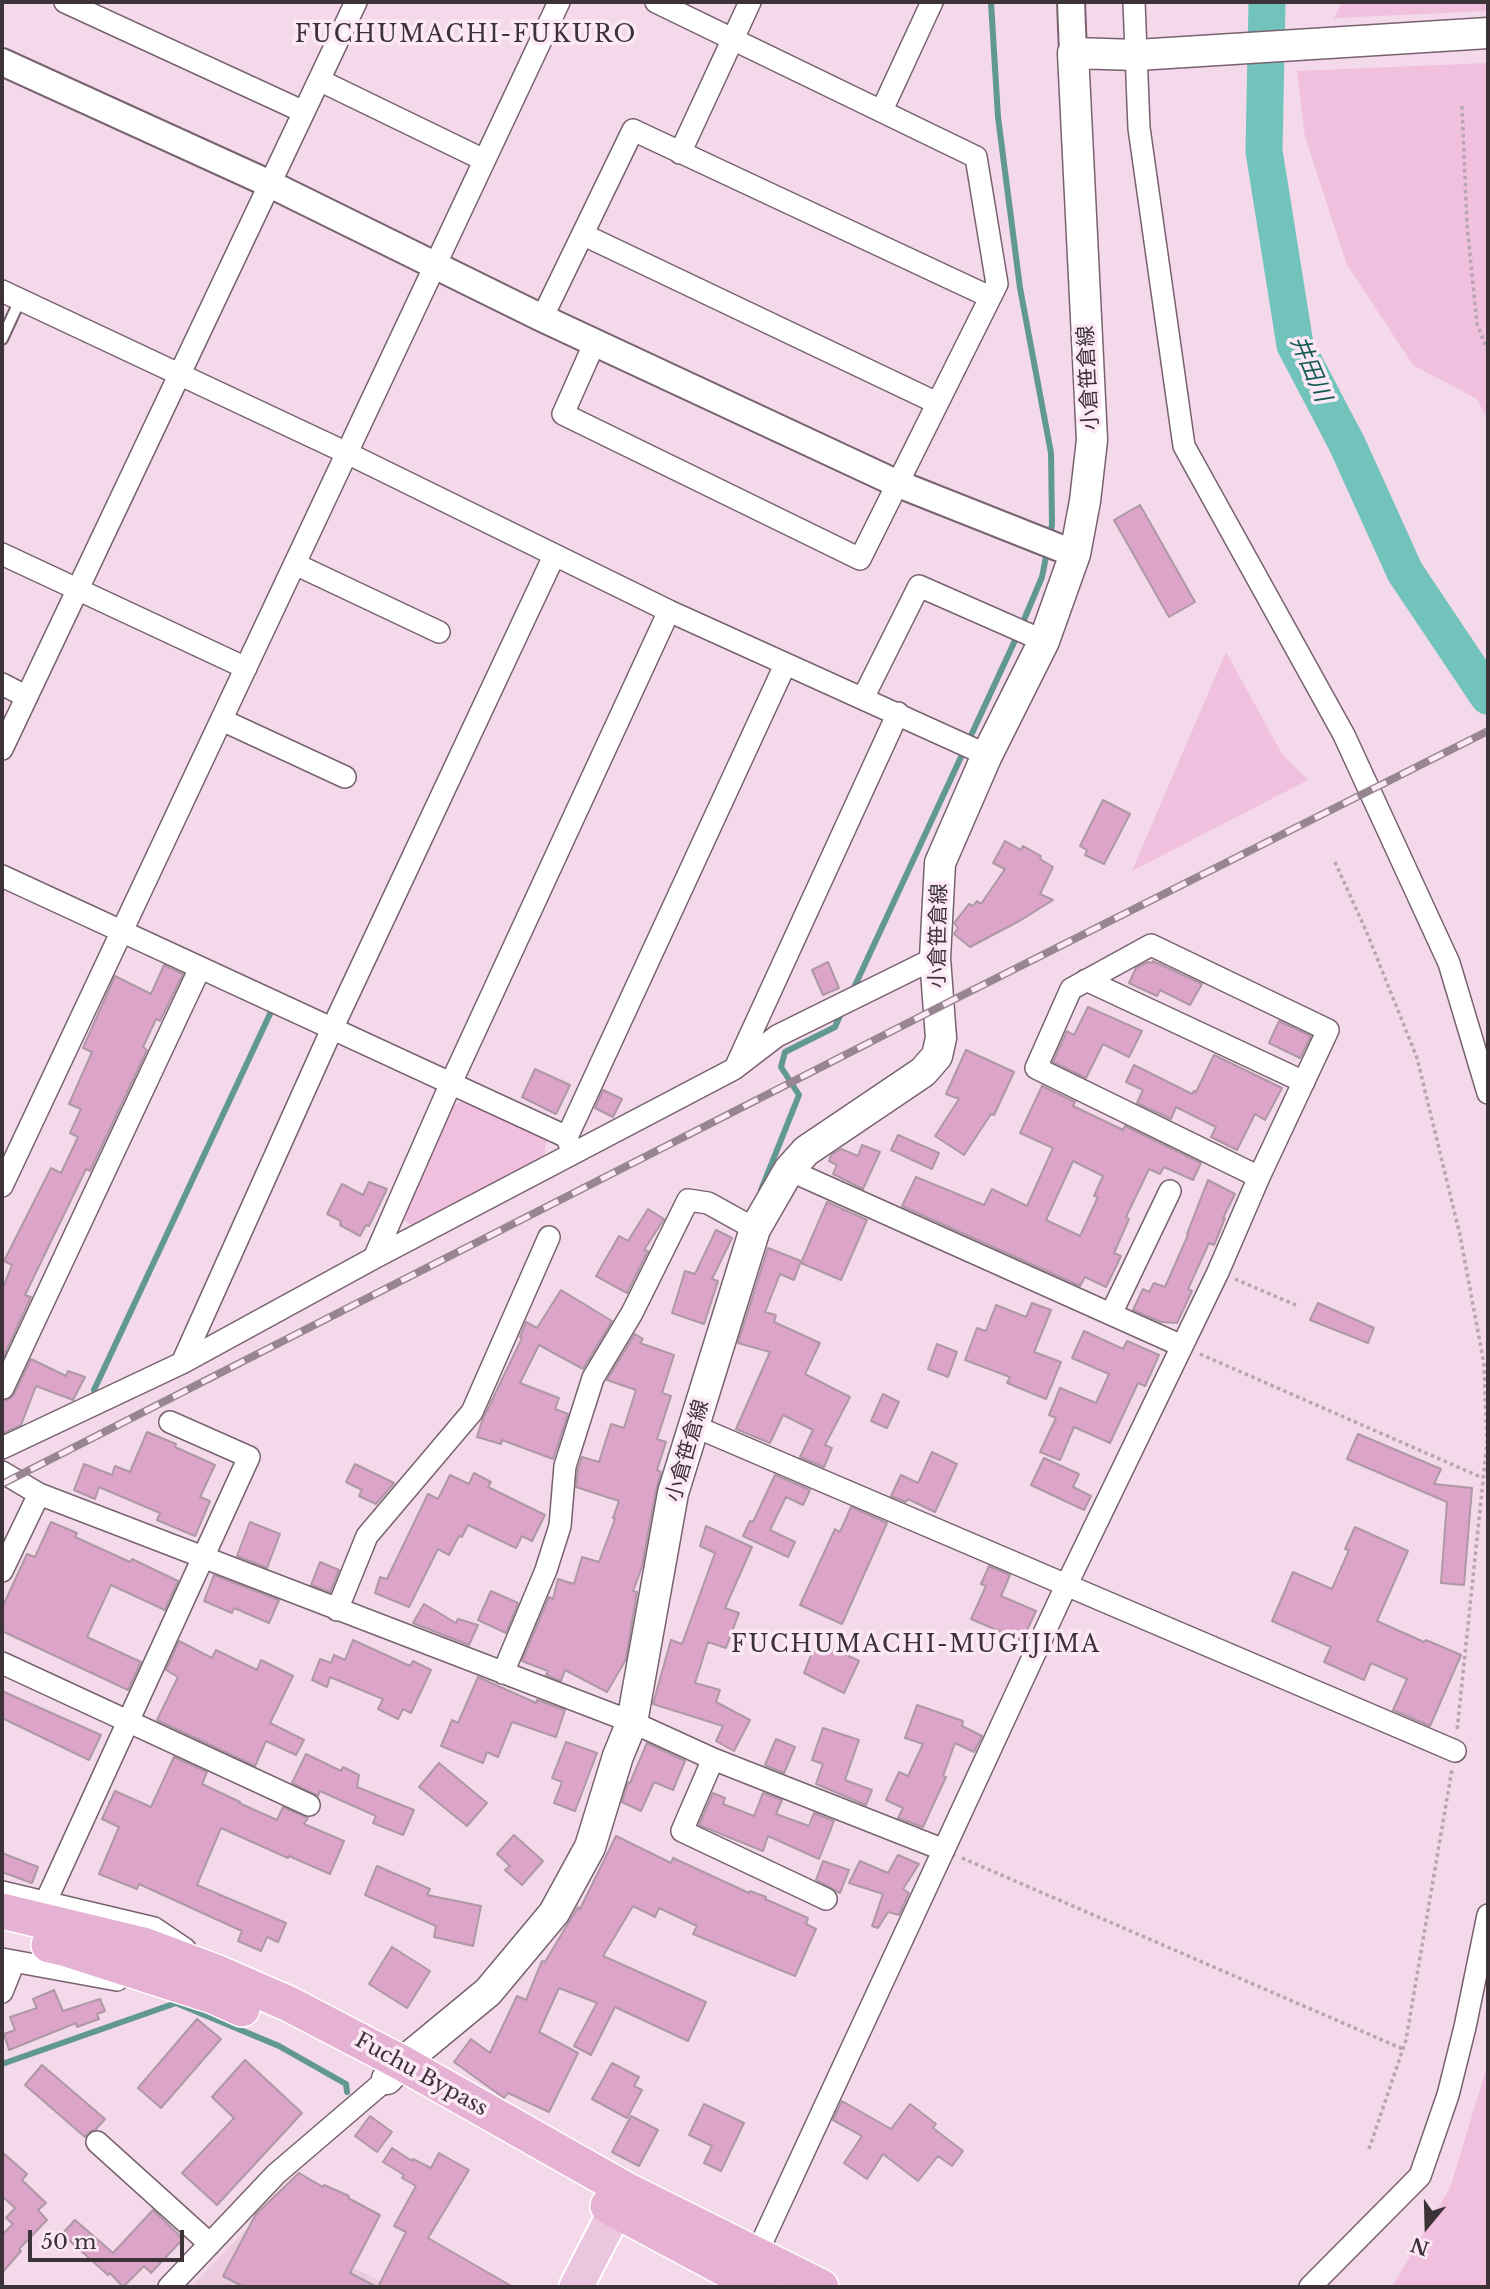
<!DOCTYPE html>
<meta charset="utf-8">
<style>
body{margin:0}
#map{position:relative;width:1490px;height:2289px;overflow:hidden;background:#f3d9e9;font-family:"Libre Baskerville",serif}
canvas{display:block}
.frame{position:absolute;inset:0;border:4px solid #3c3339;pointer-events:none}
.north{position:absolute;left:1392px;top:2191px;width:70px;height:70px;-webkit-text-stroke:5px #fde8f5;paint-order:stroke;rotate:199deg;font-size:19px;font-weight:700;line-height:28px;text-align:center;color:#3c3339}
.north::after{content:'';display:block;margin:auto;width:24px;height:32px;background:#3c3339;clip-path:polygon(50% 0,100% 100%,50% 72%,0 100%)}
.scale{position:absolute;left:28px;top:2230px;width:156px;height:32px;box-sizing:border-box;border:4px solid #3c3339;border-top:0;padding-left:9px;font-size:21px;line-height:24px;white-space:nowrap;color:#3c3339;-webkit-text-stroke:5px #fde8f5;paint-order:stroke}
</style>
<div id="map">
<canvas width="1490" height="2289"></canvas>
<div class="frame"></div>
<div class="north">N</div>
<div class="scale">50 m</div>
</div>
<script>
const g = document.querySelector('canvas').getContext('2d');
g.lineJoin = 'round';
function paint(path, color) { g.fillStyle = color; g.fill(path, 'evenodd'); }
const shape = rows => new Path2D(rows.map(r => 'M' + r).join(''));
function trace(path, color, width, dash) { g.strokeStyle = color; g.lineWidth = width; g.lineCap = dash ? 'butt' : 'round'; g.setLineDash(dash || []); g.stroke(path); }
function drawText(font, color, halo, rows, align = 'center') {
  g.font = font + ' "Libre Baskerville","Noto Sans JP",serif'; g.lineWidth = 7; g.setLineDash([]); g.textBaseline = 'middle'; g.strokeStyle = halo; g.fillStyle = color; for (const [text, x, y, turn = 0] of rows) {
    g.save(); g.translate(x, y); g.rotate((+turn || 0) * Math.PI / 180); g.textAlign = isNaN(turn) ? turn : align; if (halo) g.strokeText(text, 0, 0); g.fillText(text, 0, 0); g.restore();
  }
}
const built = shape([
 [256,2219,392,2287,191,2287]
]);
const green = shape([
 [1342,2,1488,2,1488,11,1334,18],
 [1488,63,1488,420,1477,399,1413,365,1347,265,1305,137,1297,71],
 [1226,652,1282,754,1308,780,1132,871],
 [466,1099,547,1137,544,1157,414,1227,398,1215,447,1109],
 [1488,2063,1488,2279,1486,2287,1392,2287,1450,2188]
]);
const stream = shape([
 [991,2,998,117,1020,288,1051,453,1052,524,1050,537],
 [852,992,1018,634,1042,577,1047,552],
 [761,1190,799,1095,781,1067,785,1052,835,1027,842,1011],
 [94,1390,270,1014],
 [2,2064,176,2003,279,2046,346,2084,347,2092]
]);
const river = shape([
 [1267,2,1264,151,1295,345,1347,444,1405,572,1488,696]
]);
const building = shape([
 [1140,505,1195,602,1169,617,1114,520,1140,505],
 [1103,800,1130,814,1104,864,1085,855,1087,850,1080,846,1103,800],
 [1005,841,1021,850,1023,846,1041,856,1040,859,1053,867,1040,894,1053,900,1021,920,970,947,954,934,958,928,954,923,969,904,973,906,977,901,981,904,1005,869,993,863,1005,841],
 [1153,961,1202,984,1190,1005,1160,990,1157,996,1129,983,1136,968,1148,962,1152,963,1153,961],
 [828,962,839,988,823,995,812,970,828,962],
 [164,965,183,974,160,1021,156,1019,143,1047,147,1050,90,1171,86,1169,25,1295,31,1297,2,1360,2,1290,12,1265,4,1261,51,1168,61,1173,78,1137,70,1133,81,1109,69,1104,92,1052,83,1048,115,976,151,994,164,965],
 [1088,1007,1142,1031,1129,1057,1103,1044,1086,1078,1053,1062,1067,1031,1074,1035,1088,1007],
 [1279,1021,1311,1036,1300,1058,1269,1043,1279,1021],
 [966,1050,1014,1072,994,1115,991,1114,964,1155,935,1136,959,1099,946,1094,966,1050],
 [1214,1055,1282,1088,1265,1120,1255,1114,1237,1150,1211,1137,1216,1127,1176,1107,1171,1119,1137,1103,1143,1090,1126,1082,1134,1065,1192,1094,1194,1091,1196,1092,1214,1055],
 [535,1069,570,1085,556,1114,522,1097,535,1069],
 [1042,1086,1075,1102,1073,1106,1123,1130,1125,1126,1201,1163,1193,1180,1164,1167,1160,1174,1149,1169,1126,1217,1129,1219,1114,1253,1121,1256,1106,1287,1085,1277,1080,1286,902,1206,916,1177,984,1205,992,1189,1027,1206,1053,1148,1020,1133,1042,1086],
 [1073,1161,1103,1176,1094,1196,1098,1197,1080,1236,1046,1220,1073,1161],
 [603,1090,622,1099,613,1117,595,1108,603,1090],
 [898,1135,939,1153,932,1169,891,1150,898,1135],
 [862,1145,880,1152,863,1189,833,1174,837,1165,829,1161,831,1155,841,1149,858,1156,862,1145],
 [1208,1180,1235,1194,1223,1218,1225,1218,1214,1245,1209,1243,1188,1289,1192,1291,1177,1323,1161,1322,1133,1310,1143,1289,1149,1292,1154,1283,1165,1287,1188,1235,1187,1234,1208,1180],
 [369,1182,387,1189,369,1226,366,1225,360,1236,340,1225,341,1221,327,1214,342,1184,363,1195,369,1182],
 [827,1202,867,1220,841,1280,801,1263,827,1202],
 [648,1209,664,1219,644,1250,648,1251,627,1293,596,1276,619,1236,628,1241,648,1209],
 [716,1230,732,1238,712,1279,718,1281,704,1324,672,1313,685,1271,695,1274,716,1230],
 [768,1248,801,1261,794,1280,780,1274,765,1312,776,1315,774,1322,820,1343,805,1374,850,1397,825,1445,832,1448,824,1467,800,1457,813,1430,783,1415,770,1443,736,1429,770,1352,738,1343,768,1248],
 [561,1290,612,1321,583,1369,539,1345,520,1383,559,1398,555,1409,568,1414,553,1459,502,1440,501,1444,477,1437,482,1421,522,1338,520,1337,526,1322,537,1328,561,1290],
 [1032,1303,1051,1310,1034,1352,1061,1362,1046,1399,1007,1383,1010,1377,965,1360,977,1328,986,1331,996,1305,1026,1317,1032,1303],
 [1318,1303,1374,1328,1368,1343,1310,1320,1318,1303],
 [1084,1331,1123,1349,1127,1341,1159,1355,1145,1386,1138,1383,1110,1443,1074,1427,1060,1460,1040,1452,1056,1418,1049,1415,1060,1388,1096,1403,1109,1374,1072,1358,1084,1331],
 [635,1334,643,1339,640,1343,674,1355,662,1393,671,1396,657,1439,666,1442,657,1470,661,1472,656,1490,642,1567,633,1591,637,1592,626,1659,607,1692,565,1670,561,1681,546,1675,548,1671,522,1661,549,1597,553,1599,558,1579,574,1584,582,1557,599,1562,615,1519,613,1518,619,1501,576,1487,578,1469,582,1457,599,1462,611,1424,624,1428,636,1390,607,1380,635,1334],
 [937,1344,957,1352,948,1377,928,1369,937,1344],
 [31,1359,66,1376,68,1371,85,1377,73,1400,36,1386,21,1425,2,1434,2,1401,9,1399,14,1394,31,1359],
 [883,1394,899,1402,887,1428,871,1421,883,1394],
 [147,1432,176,1444,175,1447,215,1465,200,1497,210,1501,195,1536,157,1520,160,1513,99,1487,95,1499,74,1490,84,1464,112,1475,115,1466,130,1472,147,1432],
 [1358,1434,1441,1469,1434,1484,1472,1488,1464,1585,1441,1583,1447,1502,1347,1459,1358,1434],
 [932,1452,957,1464,935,1512,908,1499,906,1502,891,1496,901,1475,918,1483,932,1452],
 [1044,1458,1079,1474,1073,1487,1091,1496,1084,1510,1031,1485,1044,1458],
 [355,1464,394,1483,376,1504,359,1496,362,1490,346,1482,355,1464],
 [474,1473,491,1482,488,1487,545,1515,532,1541,522,1536,516,1548,468,1525,462,1537,459,1536,449,1555,438,1549,409,1607,375,1593,380,1577,387,1579,428,1494,438,1499,450,1475,469,1484,474,1473],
 [775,1475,810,1490,803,1505,786,1497,770,1530,795,1542,788,1557,743,1536,750,1521,753,1522,775,1475],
 [851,1507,887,1523,842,1624,800,1605,835,1529,840,1532,851,1507],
 [51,1522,77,1533,75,1537,130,1562,132,1559,178,1581,165,1610,111,1585,87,1637,141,1662,128,1690,2,1631,2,1608,27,1554,35,1557,51,1522],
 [250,1522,280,1534,267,1568,237,1556,250,1522],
 [706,1526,752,1547,725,1608,739,1613,726,1648,708,1642,695,1683,720,1690,716,1702,750,1720,734,1751,716,1741,723,1726,653,1704,671,1640,682,1644,715,1553,700,1546,706,1526],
 [1355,1527,1408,1551,1377,1621,1424,1642,1426,1640,1461,1655,1430,1726,1393,1710,1407,1679,1371,1663,1364,1680,1324,1662,1331,1647,1272,1621,1293,1572,1332,1589,1349,1550,1345,1549,1355,1527],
 [320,1562,339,1570,330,1592,311,1585,320,1562],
 [989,1566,1010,1575,1001,1596,1036,1611,1022,1641,971,1619,986,1586,981,1584,989,1566],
 [214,1575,279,1600,269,1623,234,1608,232,1613,204,1601,214,1575],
 [491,1591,518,1603,506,1633,478,1620,491,1591],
 [424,1604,456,1623,458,1619,478,1625,469,1645,413,1623,424,1604],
 [353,1640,410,1666,413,1661,431,1670,411,1713,403,1709,398,1719,378,1709,383,1699,330,1677,327,1687,312,1680,320,1659,331,1663,334,1655,345,1660,353,1640],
 [179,1641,212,1658,216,1650,257,1670,261,1660,293,1676,270,1723,304,1740,296,1755,266,1741,255,1766,157,1720,178,1677,166,1670,179,1641],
 [828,1646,859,1661,844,1693,804,1673,813,1650,824,1655,828,1646],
 [478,1677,536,1703,537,1700,565,1710,556,1737,512,1722,498,1757,487,1752,483,1763,441,1746,452,1720,458,1723,478,1677],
 [2,1691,101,1735,89,1760,2,1718,2,1691],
 [917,1705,963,1721,962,1726,982,1736,974,1752,955,1743,943,1776,946,1777,923,1827,898,1818,903,1808,886,1800,899,1772,908,1776,923,1744,905,1738,917,1705],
 [823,1728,859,1740,845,1780,872,1790,866,1805,816,1784,823,1764,812,1760,823,1728],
 [776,1739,795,1747,784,1773,765,1765,776,1739],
 [566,1742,597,1753,575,1811,554,1803,562,1782,552,1778,566,1742],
 [647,1743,685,1761,673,1790,654,1782,641,1811,622,1802,628,1782,630,1783,647,1743],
 [306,1754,341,1771,343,1767,359,1775,357,1787,414,1810,403,1835,373,1823,376,1816,320,1791,318,1796,292,1783,306,1754],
 [174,1757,207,1772,202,1784,240,1802,239,1803,277,1820,283,1807,308,1818,304,1824,344,1841,330,1874,289,1856,288,1858,221,1828,197,1885,286,1923,278,1942,267,1937,261,1951,238,1941,242,1931,139,1884,137,1889,99,1874,119,1827,102,1819,115,1791,151,1807,174,1757],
 [439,1763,487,1803,467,1826,419,1787,439,1763],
 [713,1793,725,1798,723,1804,754,1816,763,1793,782,1800,776,1814,809,1826,814,1813,834,1821,819,1859,768,1836,763,1851,699,1825,713,1793],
 [514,1835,543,1861,522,1885,505,1870,510,1866,497,1854,514,1835],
 [616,1836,671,1863,673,1858,749,1893,750,1891,766,1897,765,1899,808,1918,806,1924,816,1929,795,1976,693,1934,697,1926,659,1908,655,1917,633,1906,603,1956,706,2002,688,2041,615,2007,591,2055,574,2046,597,2003,559,1988,539,2032,578,2053,549,2112,508,2093,504,2098,454,2062,471,2039,490,2053,517,1996,526,2000,542,1961,545,1962,578,1907,580,1909,616,1836],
 [2,1853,38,1867,32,1883,2,1872,2,1853],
 [898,1855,919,1864,903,1889,909,1893,899,1915,888,1912,878,1928,872,1926,883,1894,849,1883,860,1861,888,1873,898,1855],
 [823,1861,849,1870,840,1893,816,1880,823,1861],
 [377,1866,430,1889,427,1895,481,1906,473,1946,434,1937,436,1926,365,1895,377,1866],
 [392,1947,430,1971,407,2008,369,1984,392,1947],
 [54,1990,63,2011,100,1999,105,2011,97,2014,99,2019,77,2027,76,2023,9,2050,4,2034,15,2030,10,2017,37,2008,33,1999,54,1990],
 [197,2019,221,2039,161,2108,138,2088,197,2019],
 [245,2060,302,2113,217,2205,182,2173,234,2118,212,2097,245,2060],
 [612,2063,639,2077,634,2086,642,2090,627,2118,592,2099,612,2063],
 [42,2065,105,2119,96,2129,88,2133,85,2137,25,2085,42,2065],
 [842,2101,891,2129,910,2104,936,2124,933,2128,963,2151,952,2166,938,2156,918,2181,883,2154,867,2179,844,2163,862,2136,833,2120,842,2101],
 [704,2104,744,2123,721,2171,704,2163,712,2146,689,2135,704,2104],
 [370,2116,392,2132,377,2152,355,2136,370,2116],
 [631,2116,658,2130,639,2166,612,2152,631,2116],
 [392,2148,412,2161,413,2159,431,2168,439,2153,469,2170,428,2238,513,2287,378,2287,406,2232,394,2226,416,2186,402,2178,404,2175,383,2162,392,2148],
 [2,2152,27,2174,22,2180,46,2203,38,2210,47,2220,19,2249,21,2251,2,2273,2,2235,13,2224,6,2218,15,2208,2,2196,2,2152],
 [299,2173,323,2187,324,2185,349,2196,348,2198,380,2215,350,2273,377,2287,244,2287,223,2276,256,2214,299,2173],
 [153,2210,183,2239,151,2273,144,2266,123,2287,110,2273,108,2275,62,2234,75,2220,113,2253,153,2210]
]);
const path = shape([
 [1462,106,1467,225,1477,324,1488,351],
 [1335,862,1367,933,1417,1058,1460,1235,1484,1364,1487,1443,1457,1731],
 [1235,1279,1298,1306],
 [1200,1354,1483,1478],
 [962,1858,1403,2049],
 [1369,2149,1406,2040,1452,1769]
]);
const service = shape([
 [2,339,20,300]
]);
const minor = shape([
 [65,2,304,112],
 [1134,2,1139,128,1184,446,1344,735,1449,963,1488,1093],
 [319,80,484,160],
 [882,110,932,2],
 [680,153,750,2],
 [584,235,937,403],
 [2,291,347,453,669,611,987,755],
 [542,318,633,130,990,297],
 [595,342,563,414,860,559,997,284,976,157,656,2],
 [2,554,246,668],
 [295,564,439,632],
 [2,684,27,697],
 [863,698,919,586,1044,641],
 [222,720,345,777],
 [2,749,356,2],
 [2,876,567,1137],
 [1086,980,1304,1082],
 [737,1064,898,713],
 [571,1149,567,1137,785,665],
 [789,1170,1182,1346],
 [2,1186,559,2],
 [374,1258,451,1083,669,611],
 [1111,1314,1170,1191],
 [182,1363,332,1029,554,556],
 [2,1388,3,1388,200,968],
 [694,1426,1455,1751],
 [2,1448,182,1363,374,1258,734,1069,777,1036,935,958],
 [2,1472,39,1494,632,1722,713,1759,944,1850],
 [2,1571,39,1494],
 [337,1610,367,1536,472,1412,549,1237],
 [2,1663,309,1805],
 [503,1673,546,1570,560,1526,565,1466,593,1378,632,1313,688,1200,708,1203,755,1229],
 [713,1759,682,1831,826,1899],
 [2,1892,154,1928,185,1949],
 [46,1901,249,1457,170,1422],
 [2,1959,117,1980],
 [2,1992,14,1962],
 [97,2142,210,2244],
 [756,2255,1066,1586,1218,1272,1259,1177,1328,1030,1151,945,1071,989,1036,1068,1259,1177],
 [169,2287,276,2174,387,2079],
 [1310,2287,1420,2176,1448,2095,1465,2027,1488,1915]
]);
const tertiary = shape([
 [1071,2,1073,53],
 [2,62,270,184,542,318,896,483,1075,554]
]);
const secondary = shape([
 [387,2079,402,2063,488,1992,554,1913,590,1847,618,1756,632,1722,673,1493,755,1229,789,1170,806,1151,923,1072,937,1056,941,1038,935,958,940,863,987,755,1044,641,1075,554,1085,501,1092,440,1073,53,1137,55,1488,33]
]);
const primary = shape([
 [576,2287,626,2190]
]);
const trunk = shape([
 [2,1911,143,1945,218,1973,289,2004,402,2063,626,2190,821,2287],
 [49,1945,67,1949,213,1996,242,2009],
 [608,2206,759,2287]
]);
const rail = shape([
 [2,1484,951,1001,1488,731]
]);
const streetNames = [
 ["小倉笹倉線",1089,378,-93],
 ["小倉笹倉線",939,936,-89],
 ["小倉笹倉線",688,1451,-74],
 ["Fuchu Bypass",421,2075,29]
];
const neighbourhoodNames = [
 ["FUCHUMACHI-FUKURO",466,36],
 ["FUCHUMACHI-MUGIJIMA",916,1646]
];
const waterNames = [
 ["井田川",1310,369,67]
];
paint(built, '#eccbdf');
paint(green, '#f0c0de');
trace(stream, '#619894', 6);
trace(river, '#71c3bb', 37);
paint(building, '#dda4c9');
trace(building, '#af98a6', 2);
trace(service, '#786270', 14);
trace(minor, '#786270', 24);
trace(tertiary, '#786270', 30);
trace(secondary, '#786270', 33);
trace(primary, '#fff', 37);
trace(trunk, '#fff', 38);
trace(path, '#b9a4b1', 3.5, [3.5, 3.5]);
trace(service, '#fff', 10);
trace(minor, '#fff', 21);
trace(tertiary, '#fff', 26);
trace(secondary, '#fff', 30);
trace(primary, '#ecc5de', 33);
trace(trunk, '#e6b2d3', 35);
trace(rail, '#978691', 8);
trace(rail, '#fde8f5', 5, [16]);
drawText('21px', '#3c3339', '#fde8f5', streetNames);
g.letterSpacing = '2px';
drawText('23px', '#3c3339', '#fde8f5', neighbourhoodNames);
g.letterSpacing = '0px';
drawText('italic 23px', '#145b55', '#fde8f5', waterNames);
</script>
